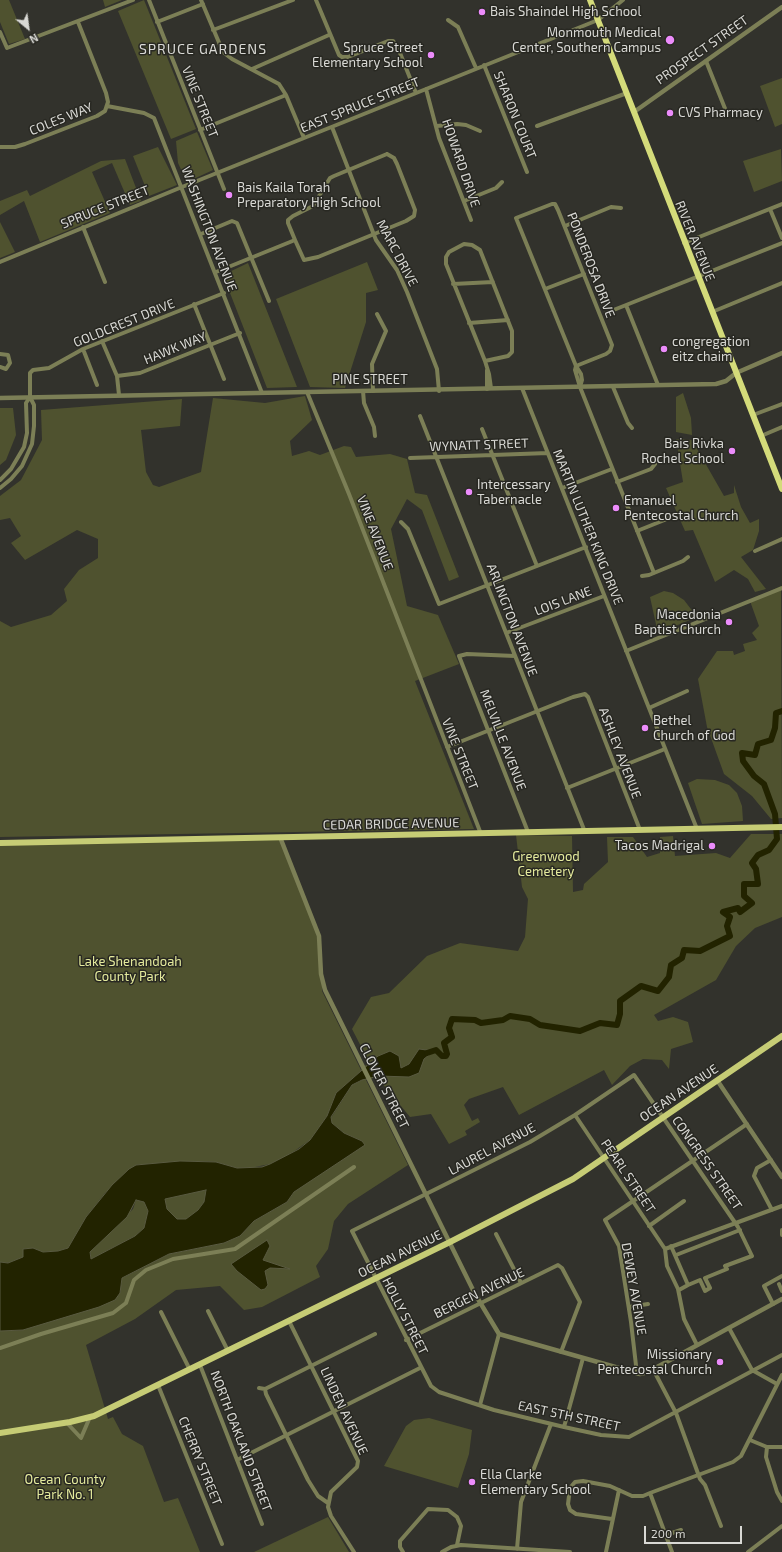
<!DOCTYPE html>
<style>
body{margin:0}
#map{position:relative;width:782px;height:1552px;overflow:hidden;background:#32322c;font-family:"Exo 2",sans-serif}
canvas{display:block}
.north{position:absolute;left:8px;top:8px;width:40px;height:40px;-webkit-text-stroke:3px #282822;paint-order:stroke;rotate:151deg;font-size:11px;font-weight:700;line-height:16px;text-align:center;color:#d9d9d5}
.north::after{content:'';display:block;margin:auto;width:14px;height:18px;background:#d9d9d5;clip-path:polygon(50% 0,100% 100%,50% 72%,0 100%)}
.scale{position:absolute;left:644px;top:1526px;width:98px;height:18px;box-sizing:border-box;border:2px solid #d9d9d5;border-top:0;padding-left:5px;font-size:12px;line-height:14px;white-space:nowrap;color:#d9d9d5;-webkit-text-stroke:3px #282822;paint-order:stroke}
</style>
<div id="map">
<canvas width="782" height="1552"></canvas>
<div class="north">N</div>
<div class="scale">200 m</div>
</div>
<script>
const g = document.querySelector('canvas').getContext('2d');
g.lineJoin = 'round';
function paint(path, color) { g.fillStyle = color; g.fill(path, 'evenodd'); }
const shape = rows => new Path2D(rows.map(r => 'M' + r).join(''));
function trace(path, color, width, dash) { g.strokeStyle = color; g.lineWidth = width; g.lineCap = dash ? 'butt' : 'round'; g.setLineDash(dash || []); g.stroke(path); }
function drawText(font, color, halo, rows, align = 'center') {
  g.font = font + ' "Exo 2",sans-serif'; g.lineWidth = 3; g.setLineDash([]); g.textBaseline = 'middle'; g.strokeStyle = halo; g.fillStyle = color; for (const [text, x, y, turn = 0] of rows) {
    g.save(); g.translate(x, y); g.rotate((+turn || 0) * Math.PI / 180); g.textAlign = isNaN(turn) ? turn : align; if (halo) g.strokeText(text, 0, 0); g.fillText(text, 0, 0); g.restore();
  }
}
const green = shape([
 [0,0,9,0,25,39,9,44,0,22],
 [103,0,122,0,105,7],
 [144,0,196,129,171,139,118,11],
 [782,78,782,124,775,127,760,86],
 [197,132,213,170,187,182,178,163,176,141],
 [158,147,177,185,149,196,133,156],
 [781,149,782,181,754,192,743,161],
 [125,159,141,201,130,205,112,163,92,172,110,213,40,242,24,201,0,215,0,201,27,190,30,196,101,161],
 [0,222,15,252,0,258],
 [367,262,378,290,366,293,366,322,345,388,310,387,276,299],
 [248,263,297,387,267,388,223,275],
 [683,393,691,418,692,435,676,432,676,397],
 [305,396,312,420,290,441,292,456,309,451,320,455,344,446,351,447,356,457,390,454,407,459,415,493,427,495,459,577,449,581,422,510,407,499,391,529,407,606,438,615,459,664,415,681,474,829,0,837,0,621,11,627,51,615,67,601,64,589,79,570,98,558,98,539,77,530,25,560,11,543,21,536,10,518,0,520,0,496,21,480,42,440,41,410,182,399,180,426,141,430,146,472,153,485,159,487,201,472,213,398,265,403],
 [0,408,13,408,16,435,6,460,0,465],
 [676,439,692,440,724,496,734,493,734,485,741,507,750,523,759,519,759,531,753,550,741,557,766,589,755,592,748,579,734,570,715,582,693,530,685,531,666,488,683,482],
 [781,586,782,818,771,819,752,796,724,774,707,727,698,679,717,651,733,651,734,655,745,651,743,644,757,640,752,633,759,626,750,601],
 [664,591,673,593,684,600,697,617,661,632,657,629,650,597],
 [697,779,715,780,729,785,737,793,742,806,743,821,702,824,688,783],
 [751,834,782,834,782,917,755,928,736,946,716,980,654,1015,658,1021,673,1017,688,1022,693,1042,671,1049,669,1069,662,1060,643,1059,630,1066,612,1085,604,1070,519,1115,503,1087,469,1099,464,1105,472,1121,478,1118,480,1122,465,1131,467,1135,449,1144,431,1114,410,1117,377,1077,366,1080,408,1165,348,1204,334,1221,328,1249,316,1266,320,1277,262,1307,244,1310,220,1286,176,1290,135,1319,86,1345,108,1419,113,1417,122,1434,143,1446,164,1502,178,1498,200,1552,0,1552,0,1331,23,1330,120,1293,122,1278,169,1254,224,1243,240,1236,254,1221,287,1202,294,1192,362,1141,344,1133,332,1123,331,1118,352,1085,362,1080,370,1064,336,1093,327,1116,310,1140,286,1157,270,1164,250,1168,237,1168,216,1162,197,1161,136,1165,105,1193,86,1217,68,1248,58,1251,42,1252,33,1248,23,1249,23,1257,8,1263,0,1262,0,843,280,837,316,929,323,982,322,991,361,1070,369,1062,352,1029,371,997,389,993,427,956,460,943,518,951,525,937,528,899,522,887,516,835,572,836,573,892,583,890,584,884,608,862,607,837,633,837,647,857,660,853,660,837,673,836,675,856,716,853,730,858],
 [207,1189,204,1202,198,1211,186,1219,177,1219,167,1209,164,1199],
 [136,1200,144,1202,148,1211,144,1228,135,1236,91,1259,90,1252,133,1209],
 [429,1418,472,1430,469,1454,458,1488,384,1466,406,1426,414,1420],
 [328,1517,349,1552,254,1552]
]);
const water = shape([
 [419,1049,434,1051,424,1059,419,1073,409,1077,379,1076,362,1080,352,1085,331,1117,332,1123,344,1133,362,1141,365,1145,294,1192,287,1202,254,1221,240,1236,224,1243,169,1254,122,1278,120,1293,115,1300,99,1307,23,1330,0,1331,0,1262,8,1263,23,1257,23,1249,33,1248,43,1252,58,1251,68,1248,86,1217,112,1185,129,1169,136,1165,180,1161,216,1162,237,1168,262,1167,270,1164,299,1149,310,1140,327,1116,336,1093,378,1056,390,1051,399,1056,401,1068,409,1064,419,1049],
 [206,1190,204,1202,198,1210,186,1219,177,1219,167,1209,165,1199,206,1190],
 [136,1200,144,1202,148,1211,144,1228,135,1236,91,1259,90,1252,127,1217,136,1200],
 [267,1240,270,1246,263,1260,290,1269,270,1268,265,1271,268,1285,265,1289,261,1290,237,1271,231,1264,267,1240]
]);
const river = shape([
 [427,1053,436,1050,442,1056,446,1056,447,1054,444,1043,452,1037,449,1028,452,1019,475,1020,481,1023,503,1020,510,1016,530,1019,540,1025,580,1031,600,1023,617,1025,620,1014,620,1001,641,986,658,991,669,977,671,965,682,958,684,950,700,951,730,936,727,926,730,917,723,912,738,908,740,912,752,903,744,896,744,884,758,884,756,869,752,863,758,855,769,850,777,839,775,814,764,784,754,776,743,761,742,753,755,755,758,744,771,740,775,728,776,713,782,711]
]);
const minor = shape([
 [149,0,224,189],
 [201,0,223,52,232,59,279,84,286,95,304,138],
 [316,0,339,55,342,57,348,57,388,41,393,41,398,48,416,93],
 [448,20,458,27,476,68],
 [157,22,203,4],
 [213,30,293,0],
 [0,32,7,48,133,0],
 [706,61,726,111],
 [484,65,527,172],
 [252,69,329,35],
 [426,89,439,138,471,220],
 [107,106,144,113,154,118,262,393],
 [437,126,457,124,466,125,480,131],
 [537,126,627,93],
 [332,127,376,240,397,270,407,292,437,369,439,391],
 [200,130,286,95],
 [0,147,15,147,25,144,97,116,105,111,108,102,106,93,78,22],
 [387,154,394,158,397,164,415,210,414,216,406,221,318,257,304,260,295,240,288,223,288,220,293,216,313,206,330,178,334,176,387,154],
 [464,201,496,188,502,182],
 [770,209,782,238],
 [565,226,611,207,621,208],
 [83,227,105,282],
 [201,234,232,221,237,223,269,301],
 [684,243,782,204],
 [0,262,182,187,598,20,623,0],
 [216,272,295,240],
 [453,284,493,282],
 [545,289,584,274],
 [194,304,224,379],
 [626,305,658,385],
 [712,312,782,283],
 [606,313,782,243],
 [469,323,508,320],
 [102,341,117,376,119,395],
 [83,349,97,385],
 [0,354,8,355,10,363,6,369,0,367],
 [485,361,508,356,512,352,512,331,480,250,472,245,464,244,449,252,446,257,446,264,485,361,489,374,491,388],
 [576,366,606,354,610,351,612,345,558,210,555,204,552,204,516,218,576,366,581,374,582,380,580,387,575,370,576,366],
 [117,376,140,373,240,333],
 [580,387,654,573],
 [613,387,628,423,632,428],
 [522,388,697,829],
 [487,389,487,370],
 [363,391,364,403,374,427,375,436],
 [373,391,372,364,386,331,377,314],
 [307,392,349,494,481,834],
 [753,415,782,404],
 [420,416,585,832],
 [482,429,537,566],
 [761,436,782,427],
 [410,458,548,453],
 [0,480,11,469,24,447,27,433,26,403,30,397,30,373,33,370,49,368,83,349,224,293],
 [617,482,651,469,655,464],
 [0,488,11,479,22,466,32,444,34,426,34,405,30,397],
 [562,488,612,469],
 [401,522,408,529,439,604,586,547],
 [637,531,672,517],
 [755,551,782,539],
 [642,576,649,575,683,561,688,557],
 [506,633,604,596],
 [626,651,782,588],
 [515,656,467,654,459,656,528,832],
 [649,708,687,691],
 [447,747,573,697,585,694,588,697,640,830],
 [567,788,665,749],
 [575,1115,665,1249,667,1266,678,1289,684,1319,697,1345],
 [771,1160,757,1168,754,1176,772,1210],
 [649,1226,684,1201],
 [782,1230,782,1235],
 [496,1234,521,1283],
 [671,1246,688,1285,700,1280,705,1291,710,1288,705,1278,727,1269,725,1266,752,1256,738,1227,634,1075,575,1115,530,1142,352,1231,431,1386,439,1392,494,1410,564,1427,601,1435,629,1437,782,1355],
 [665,1249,782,1206],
 [676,1255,740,1230],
 [779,1284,782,1291],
 [679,1290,688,1285],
 [773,1304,764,1286,782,1276],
 [629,1307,648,1304],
 [208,1311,228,1351],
 [161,1312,190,1370],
 [289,1321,358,1461,357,1467,331,1492,328,1507,331,1516,354,1552],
 [729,1328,752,1370,777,1384],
 [406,1340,558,1265,562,1268,580,1302,561,1352],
 [0,1348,41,1334,113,1313,126,1303,134,1280,146,1270,173,1259,235,1249,354,1167],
 [200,1365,262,1524],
 [653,1369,676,1413,700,1479,705,1485,721,1526],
 [637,1374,631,1322,619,1246,605,1220,747,1124],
 [158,1385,222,1544],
 [259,1388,265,1389,375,1334],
 [265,1389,266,1394,308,1480,318,1496,328,1503],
 [480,1405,499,1334],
 [67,1423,81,1438,90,1417],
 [564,1427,583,1358],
 [750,1440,767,1447,782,1447],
 [767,1447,766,1457,777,1492,782,1501],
 [237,1460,420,1368],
 [612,1519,576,1514,570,1510,568,1504,570,1488,575,1482,583,1481,610,1486,632,1496,643,1496,650,1493],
 [666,1535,681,1530],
 [517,1549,521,1502,551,1424],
 [403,1552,400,1547,400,1541,428,1509,448,1510,457,1517,461,1526,457,1545],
 [442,1552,451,1547,461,1545,570,1552],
 [606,1552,619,1490],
 [672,1552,650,1493,733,1462,741,1456,782,1375],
 [748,1552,782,1526]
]);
const tertiary = shape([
 [634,112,782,7],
 [0,398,716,384,726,381,736,373,782,353],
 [280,837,319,936,321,974,325,990,475,1294,499,1334,640,1374,648,1372,782,1299],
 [717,1080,782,1177]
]);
const primary = shape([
 [0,843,782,827],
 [0,1433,70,1422,94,1416,450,1242,573,1179,782,1036]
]);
const trunk = shape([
 [590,0,782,489]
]);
const markers = [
 [482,12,4,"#ec8cfb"],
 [670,40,5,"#ec8cfb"],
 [431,55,4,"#ec8cfb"],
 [670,113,4,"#ec8cfb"],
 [229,195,4,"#ec8cfb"],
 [664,349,4,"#ec8cfb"],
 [732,451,4,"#ec8cfb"],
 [469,492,4,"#ec8cfb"],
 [616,508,4,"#ec8cfb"],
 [729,622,4,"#ec8cfb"],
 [645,728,4,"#ec8cfb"],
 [712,846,4,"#ec8cfb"],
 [720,1362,4,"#ec8cfb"],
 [472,1482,4,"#ec8cfb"]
];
const poiNames = [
 ["Bais Shaindel High School",490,12],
 ["Monmouth Medical",661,33,"right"],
 ["Center, Southern Campus",661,48,"right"],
 ["Spruce Street",423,48,"right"],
 ["Elementary School",423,63,"right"],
 ["CVS Pharmacy",678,113],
 ["Bais Kaila Torah",237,188],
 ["Preparatory High School",237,203],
 ["congregation",672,342],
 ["eitz chaim",672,357],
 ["Bais Rivka",724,444,"right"],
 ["Rochel School",724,459,"right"],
 ["Intercessary",477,485],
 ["Tabernacle",477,500],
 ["Emanuel",624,501],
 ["Pentecostal Church",624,516],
 ["Macedonia",721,615,"right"],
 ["Baptist Church",721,630,"right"],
 ["Bethel",653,721],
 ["Church of God",653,736],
 ["Tacos Madrigal",704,846,"right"],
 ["Missionary",712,1355,"right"],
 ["Pentecostal Church",712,1370,"right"],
 ["Ella Clarke",480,1475],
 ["Elementary School",480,1490]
];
const streetNames = [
 ["PROSPECT STREET",702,50,-35],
 ["VINE STREET",200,102,68],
 ["EAST SPRUCE STREET",360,105,-22],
 ["SHARON COURT",515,115,68],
 ["COLES WAY",61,119,-22],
 ["HOWARD DRIVE",461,163,71],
 ["SPRUCE STREET",105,207,-22],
 ["WASHINGTON AVENUE",209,229,69],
 ["RIVER AVENUE",695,241,68],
 ["MARC DRIVE",397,253,62],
 ["PONDEROSA DRIVE",591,265,69],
 ["GOLDCREST DRIVE",124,323,-22],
 ["HAWK WAY",175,348,-22],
 ["PINE STREET",370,380],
 ["WYNATT STREET",479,445,-2],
 ["MARTIN LUTHER KING DRIVE",588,527,68],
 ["VINE AVENUE",375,533,69],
 ["LOIS LANE",563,601,-21],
 ["ARLINGTON AVENUE",512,620,69],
 ["MELVILLE AVENUE",503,740,69],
 ["ASHLEY AVENUE",620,753,69],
 ["VINE STREET",460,754,68],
 ["CEDAR BRIDGE AVENUE",391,824,-1],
 ["CLOVER STREET",384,1086,63],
 ["OCEAN AVENUE",679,1093,-34],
 ["LAUREL AVENUE",492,1149,-28],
 ["CONGRESS STREET",707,1163,55],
 ["PEARL STREET",628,1176,56],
 ["OCEAN AVENUE",400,1254,-26],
 ["DEWEY AVENUE",634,1289,80],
 ["BERGEN AVENUE",479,1293,-26],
 ["HOLLY STREET",405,1316,63],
 ["LINDEN AVENUE",344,1411,65],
 ["EAST 5TH STREET",569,1416,12],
 ["NORTH OAKLAND STREET",241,1441,69],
 ["CHERRY STREET",200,1461,68]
];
const parkNames = [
 ["Greenwood",546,857],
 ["Cemetery",546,872],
 ["Lake Shenandoah",130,962],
 ["County Park",130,977],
 ["Ocean County",65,1480],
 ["Park No. 1",65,1495]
];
const neighbourhoodNames = [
 ["SPRUCE GARDENS",203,49]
];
paint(green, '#4f522f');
paint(water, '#222300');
trace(water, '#595a40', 1);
trace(river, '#222300', 6);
trace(minor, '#7c7f56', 4);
trace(tertiary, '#7c7f56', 4.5);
trace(primary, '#c6cc75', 6);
trace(trunk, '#d4db7a', 6);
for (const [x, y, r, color] of markers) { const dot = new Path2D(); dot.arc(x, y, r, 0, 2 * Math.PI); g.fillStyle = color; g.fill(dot); trace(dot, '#282822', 1.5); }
drawText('13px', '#d9d9d5', '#282822', poiNames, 'left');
drawText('13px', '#d9d9d5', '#282822', streetNames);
drawText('13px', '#e5eb9d', '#282822', parkNames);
g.letterSpacing = '1px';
drawText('14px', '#d9d9d5', '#282822', neighbourhoodNames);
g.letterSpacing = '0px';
</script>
